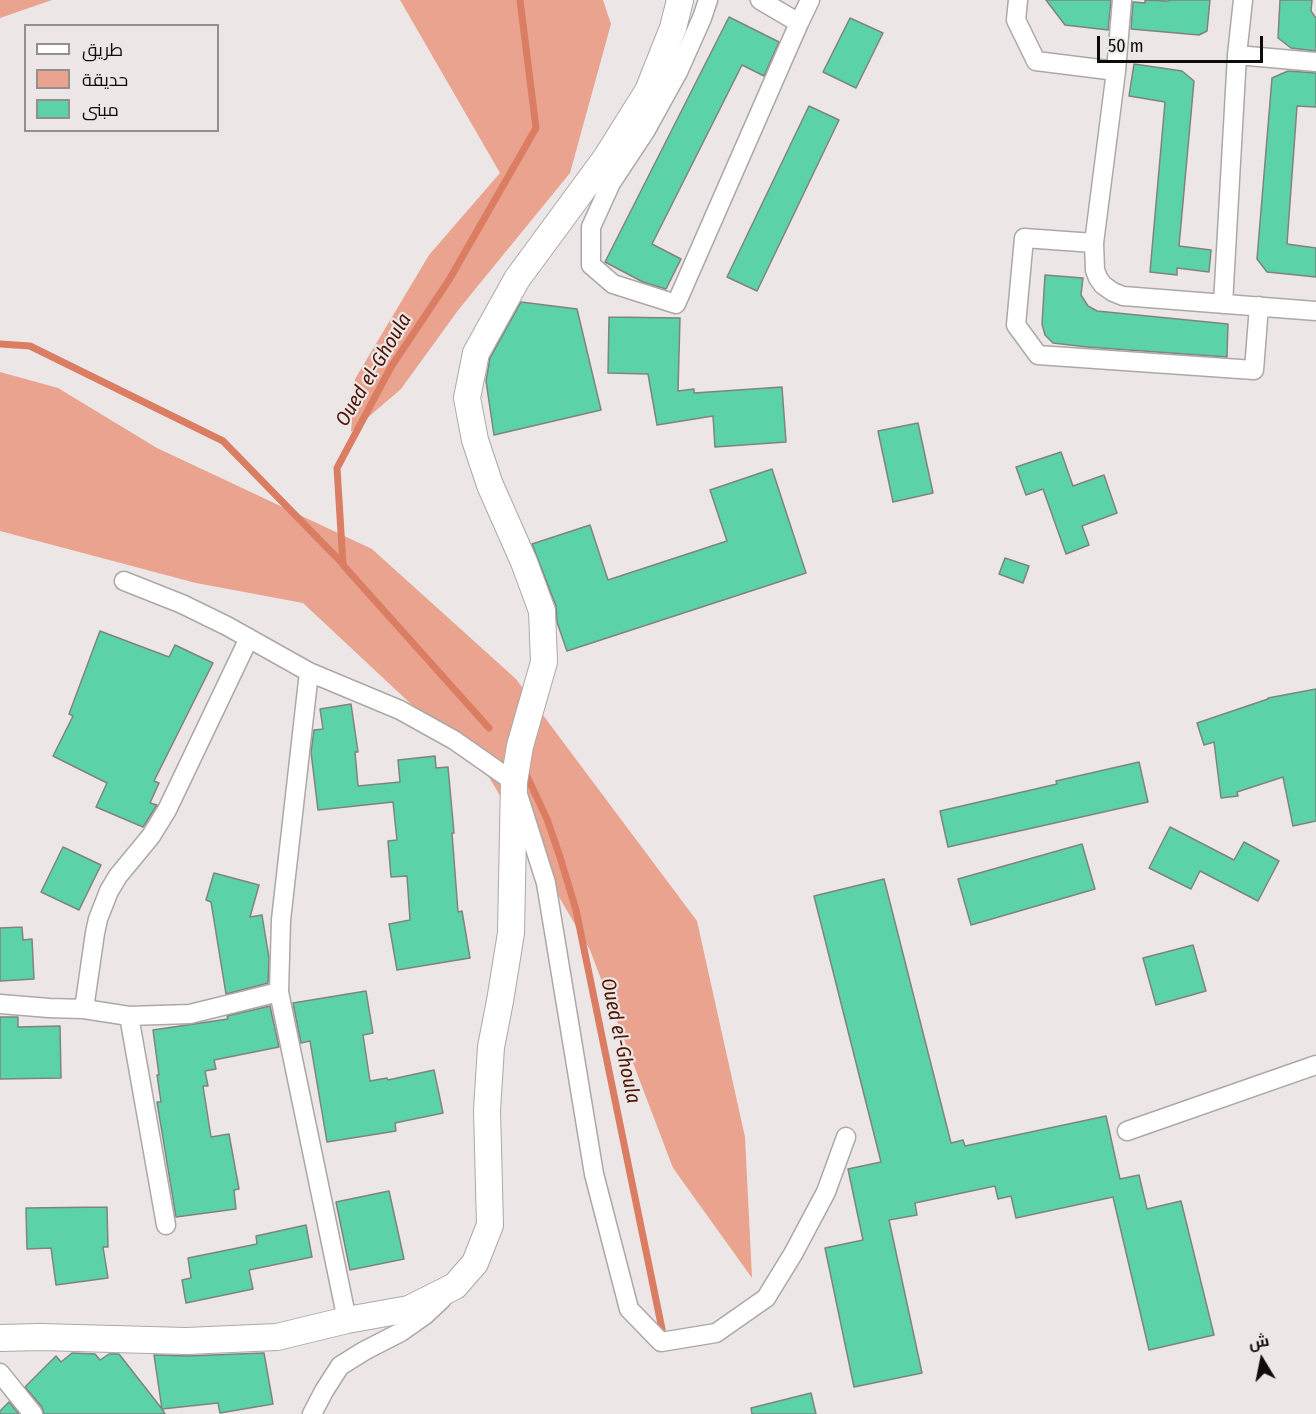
<!DOCTYPE html>
<meta charset="utf-8">
<style>
body{margin:0}
#map{position:relative;width:1316px;height:1414px;overflow:hidden;background:#ece7e6;font-family:"Fira Sans Condensed",Cairo,sans-serif}
canvas{display:block}
.legend{position:absolute;left:24px;top:24px;width:195px;height:108px;box-sizing:border-box;background:#ece7e6;border:2px solid #938f8e;margin:0;padding:8px 10px;list-style:none;font-size:18px;color:#0d0b0b}
.legend li{display:flex;align-items:center;gap:12px;height:30px}
.legend b{width:30px;border:2px solid #938f8e}
.north{position:absolute;left:1232px;top:1330px;width:60px;height:60px;-webkit-text-stroke:4px #ece7e6;paint-order:stroke;rotate:350deg;font-size:16px;font-weight:700;line-height:24px;text-align:center;color:#0d0b0b}
.north::after{content:'';display:block;margin:auto;width:21px;height:27px;background:#0d0b0b;clip-path:polygon(50% 0,100% 100%,50% 72%,0 100%)}
.scale{position:absolute;left:1097px;top:36px;width:166px;height:27px;box-sizing:border-box;border:3px solid #0d0b0b;border-top:0;padding-left:8px;font-size:18px;line-height:21px;white-space:nowrap;color:#0d0b0b;-webkit-text-stroke:4px #ece7e6;paint-order:stroke}
</style>
<div id="map">
<canvas width="1316" height="1414"></canvas>
<ul class="legend">
<li><b style="height:8px;background:#fff"></b>طريق</li>
<li><b style="height:16px;background:#e9a38e"></b>حديقة</li>
<li><b style="height:16px;background:#5cd2a9"></b>مبنى</li>
</ul>
<div class="north">ش</div>
<div class="scale">50 m</div>
</div>
<script>
const g = document.querySelector('canvas').getContext('2d');
g.lineJoin = 'round';
function paint(path, color) { g.fillStyle = color; g.fill(path, 'evenodd'); }
const shape = rows => new Path2D(rows.map(r => 'M' + r).join(''));
function trace(path, color, width, dash) { g.strokeStyle = color; g.lineWidth = width; g.lineCap = dash ? 'butt' : 'round'; g.setLineDash(dash || []); g.stroke(path); }
function drawText(font, color, halo, rows, align = 'center') {
  g.font = font + ' "Fira Sans Condensed",sans-serif'; g.lineWidth = 4.5; g.setLineDash([]); g.textBaseline = 'middle'; g.strokeStyle = halo; g.fillStyle = color; for (const [text, x, y, turn = 0] of rows) {
    g.save(); g.translate(x, y); g.rotate((+turn || 0) * Math.PI / 180); g.textAlign = isNaN(turn) ? turn : align; if (halo) g.strokeText(text, 0, 0); g.fillText(text, 0, 0); g.restore();
  }
}
const green = shape([
 [0,0,52,0,0,18],
 [400,0,603,0,611,24,570,173,459,309,401,389,351,432,355,379,429,255,500,173],
 [0,372,58,388,157,448,372,549,516,679,697,921,745,1137,752,1278,673,1168,590,950,489,777,303,603,196,583,0,531]
]);
const stream = shape([
 [0,344,30,346,223,441,343,564],
 [489,728,343,565,337,468,391,367,449,280,536,128,520,0],
 [525,772,547,819,560,857,576,910,662,1329]
]);
const building = shape([
 [1046,0,1111,0,1108,30,1065,25,1046,0],
 [1145,0,1168,1,1170,0,1210,0,1207,31,1199,35,1131,29,1133,2,1145,3,1145,0],
 [1280,0,1312,0,1311,11,1316,18,1316,51,1291,48,1278,38,1280,0],
 [729,17,779,42,764,76,742,65,652,244,681,259,666,289,643,282,605,262,729,17],
 [850,18,883,33,856,88,823,72,850,18],
 [1134,64,1182,71,1194,81,1179,246,1211,250,1209,272,1177,268,1177,275,1150,272,1165,102,1129,96,1134,64],
 [1288,71,1316,73,1316,107,1297,106,1287,244,1316,248,1316,277,1267,272,1257,259,1272,78,1288,71],
 [809,106,839,120,757,291,727,277,809,106],
 [1045,275,1083,278,1081,295,1088,306,1097,311,1228,324,1227,357,1087,347,1053,343,1045,335,1042,324,1045,275],
 [521,302,577,309,601,410,494,435,486,381,490,358,521,302],
 [609,317,680,318,678,391,694,389,694,393,782,387,786,442,715,447,713,416,657,425,648,374,608,373,609,317],
 [918,423,933,493,893,502,878,431,918,423],
 [1061,452,1073,486,1104,475,1117,513,1082,526,1089,545,1066,554,1043,489,1026,495,1016,467,1061,452],
 [772,469,806,573,567,651,557,622,556,606,532,544,590,525,608,580,727,541,710,490,772,469],
 [1005,558,1029,566,1023,583,999,574,1005,558],
 [100,631,169,657,175,645,213,663,154,781,159,783,150,803,157,805,143,827,96,807,107,783,53,756,73,716,69,714,100,631],
 [1316,689,1316,821,1293,826,1283,777,1237,792,1238,796,1221,798,1214,742,1204,745,1197,723,1268,699,1268,698,1316,689],
 [351,704,358,752,355,752,358,786,400,782,398,760,435,756,436,768,448,767,454,833,452,833,458,912,462,911,470,958,397,970,389,924,410,920,407,876,391,877,388,841,397,840,393,802,318,810,311,752,314,730,323,729,320,709,351,704],
 [1139,762,1148,802,948,847,940,811,1057,784,1056,781,1139,762],
 [1170,827,1234,860,1244,842,1279,861,1258,901,1200,871,1191,889,1149,868,1170,827],
 [1082,844,1095,889,971,925,958,879,1082,844],
 [63,847,101,865,79,910,41,892,63,847],
 [214,873,259,885,250,917,262,915,269,958,268,983,226,994,211,902,206,900,214,873],
 [884,879,951,1143,963,1140,965,1146,1106,1116,1120,1179,1139,1175,1147,1209,1181,1201,1214,1335,1149,1350,1113,1197,1016,1218,1011,1196,998,1199,995,1186,915,1203,917,1215,889,1220,922,1373,854,1387,825,1248,863,1240,848,1169,881,1162,814,896,884,879],
 [22,927,23,940,32,939,34,979,0,981,0,928,22,927],
 [1193,945,1206,991,1156,1005,1143,958,1193,945],
 [366,991,373,1033,363,1035,370,1081,387,1078,388,1080,434,1070,443,1113,395,1123,396,1131,327,1142,310,1041,301,1043,293,1003,366,991],
 [270,1006,279,1047,214,1060,216,1069,205,1071,208,1086,203,1086,211,1137,229,1134,239,1189,234,1190,236,1209,176,1217,157,1102,161,1102,157,1075,159,1075,153,1030,228,1019,227,1016,270,1006],
 [0,1017,18,1017,18,1027,60,1026,61,1078,0,1079,0,1017],
 [389,1191,404,1259,350,1270,336,1202,389,1191],
 [107,1207,108,1247,103,1247,108,1278,56,1285,51,1248,27,1249,26,1208,107,1207],
 [306,1225,312,1257,249,1270,253,1289,186,1303,182,1280,191,1278,188,1258,257,1244,256,1236,306,1225],
 [72,1353,95,1354,100,1360,109,1354,119,1354,162,1409,154,1355,187,1356,264,1353,273,1404,220,1413,218,1403,162,1409,165,1414,44,1414,42,1407,25,1387,56,1356,61,1362,72,1353],
 [811,1393,816,1414,752,1414,751,1408,811,1393],
 [9,1402,19,1414,0,1414,0,1411,9,1402]
]);
const street = shape([
 [708,0,702,18,678,72,646,130,611,183,591,227,591,265,613,284,676,304,799,23,810,0],
 [760,0,799,23],
 [1018,0,1016,20,1036,61,1116,71],
 [1122,0,1116,71,1094,243,1095,270,1098,278,1103,285,1113,292,1123,296,1316,311],
 [1237,55,1316,62],
 [1094,243,1024,238,1016,325,1038,355,1254,370,1259,306],
 [1223,304,1237,55,1243,0],
 [124,581,182,604,227,626,309,672,400,710,454,740,514,782,546,883,594,1174,629,1309,661,1342,716,1333,766,1298,793,1254,826,1192,846,1137],
 [309,672,281,920,279,992,347,1320],
 [0,1004,49,1008,84,1009,129,1016,190,1014,279,992],
 [84,1009,95,933,98,919,109,891,118,876,151,836,167,810,249,638],
 [129,1016,166,1225],
 [1127,1131,1316,1065],
 [0,1373,33,1414],
 [312,1414,324,1391,340,1366,364,1351,401,1332,425,1315,442,1299]
]);
const secondary = shape([
 [0,1338,40,1337,186,1341,277,1337,347,1320,409,1309,455,1286,475,1263,490,1225,487,1110,491,1047,500,1001,511,933,514,782,520,746,544,662,542,611,524,562,490,485,475,440,467,398,476,353,517,279,606,158,648,91,673,28,680,0]
]);
const waterNames = [
 ["Oued el-Ghoula",374,370,-59],
 ["Oued el-Ghoula",620,1041,78]
];
paint(green, '#e9a38e');
trace(stream, '#da7d62', 7);
paint(building, '#5cd2a9');
trace(building, '#7f8381', 1.5);
trace(street, '#aca8a6', 21);
trace(secondary, '#aca8a6', 28);
trace(street, '#fff', 18);
trace(secondary, '#fff', 26);
drawText('italic 20px', '#4d1302', '#ece7e6', waterNames);
</script>
